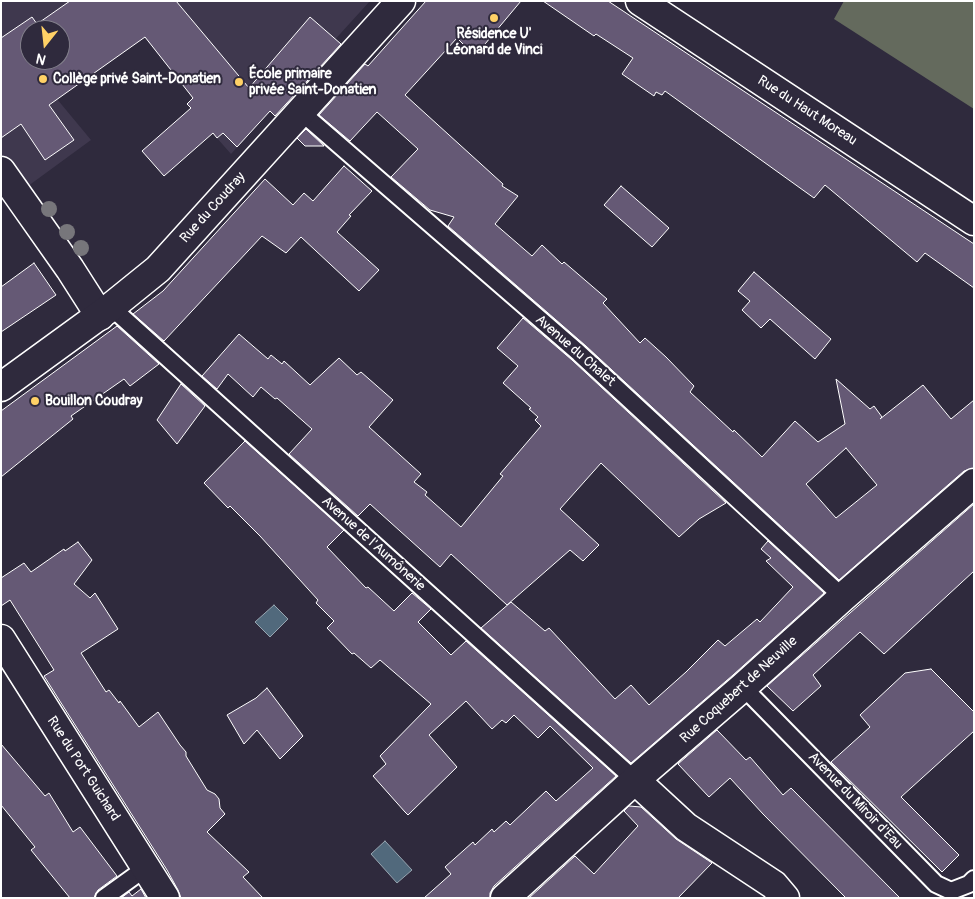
<!DOCTYPE html>
<meta charset="utf-8">
<style>
body{margin:0}
#map{position:relative;width:975px;height:899px;overflow:hidden;background:#2f2a3d;font-family:Pangolin,sans-serif}
canvas{display:block}
.frame{position:absolute;inset:0;border:2px solid #fff;pointer-events:none}
.north{position:absolute;left:20px;top:20px;width:50px;height:50px;box-sizing:border-box;background:#2f2a3d;border:1px solid #827f8b;border-radius:50%;rotate:196deg;font-size:14px;font-weight:700;line-height:20px;text-align:center;color:#fff}
.north::after{content:'';display:block;margin:auto;width:18px;height:22px;background:#ffd166;clip-path:polygon(50% 0,100% 100%,50% 72%,0 100%)}
</style>
<div id="map">
<canvas width="975" height="899"></canvas>
<div class="frame"></div>
<div class="north">N</div>
</div>
<script>
const g = document.querySelector('canvas').getContext('2d');
g.lineJoin = 'round';
function paint(path, color) { g.fillStyle = color; g.fill(path, 'evenodd'); }
const shape = rows => new Path2D(rows.map(r => 'M' + r).join(''));
function trace(path, color, width, dash) { g.strokeStyle = color; g.lineWidth = width; g.lineCap = dash ? 'butt' : 'round'; g.setLineDash(dash || []); g.stroke(path); }
function drawText(font, color, halo, rows, align = 'center') {
  g.font = font + ' Pangolin,sans-serif'; g.lineWidth = 4; g.setLineDash([]); g.textBaseline = 'middle'; g.strokeStyle = halo; g.fillStyle = color; for (const [text, x, y, turn = 0] of rows) {
    g.save(); g.translate(x, y); g.rotate((+turn || 0) * Math.PI / 180); g.textAlign = isNaN(turn) ? turn : align; if (halo) g.strokeText(text, 0, 0); g.fillText(text, 0, 0); g.restore();
  }
}
const built = shape([
 [1,1,370,1,231,154,187,104,193,98,144,37,57,99,91,140,24,189,1,156],
 [30,30,60,30,60,60,30,60]
]);
const green = shape([
 [844,1,974,1,974,109,834,19]
]);
const water = shape([
 [274,605,288,619,270,637,255,622,274,605],
 [385,841,412,870,397,883,371,854,385,841]
]);
const building = shape([
 [70,1,176,1,249,88,310,17,341,44,275,116,270,111,237,147,223,133,217,138,213,133,164,176,142,151,191,108,187,104,193,98,145,37,49,105,74,140,45,160,21,124,1,138,1,38,32,17,37,24,70,1],
 [30,30,60,30,60,60,30,60,30,30],
 [426,1,521,1,475,56,457,38,405,95,503,184,502,186,518,196,495,224,532,256,542,245,562,264,564,262,607,299,603,303,640,343,645,338,666,357,694,386,690,392,733,432,734,430,762,457,795,421,818,442,845,424,836,379,870,409,874,406,882,417,880,419,923,385,951,419,974,400,974,468,964,471,839,580,586,346,448,226,454,217,430,210,391,177,418,149,377,112,350,141,319,115,365,64,368,66,426,1],
 [846,448,877,485,836,518,806,484,846,448],
 [543,1,608,1,974,244,974,288,925,253,917,262,825,185,814,198,665,91,662,95,656,92,654,96,622,74,633,58,596,34,594,36,543,1],
 [306,129,324,146,305,146,297,138,306,129],
 [344,166,372,191,349,215,351,216,337,232,379,270,359,291,301,237,286,253,262,236,164,341,133,314,163,291,265,179,293,205,304,193,313,201,344,166],
 [621,186,669,228,652,247,604,205,621,186],
 [34,263,56,295,1,332,1,287,34,263],
 [754,272,831,339,815,359,770,319,761,328,742,310,750,301,738,291,754,272],
 [523,318,572,360,726,503,699,519,679,537,601,463,560,509,599,545,583,561,570,550,507,605,451,554,440,567,370,504,358,516,289,454,312,429,277,398,275,399,261,387,253,397,228,374,217,389,202,376,239,334,268,359,271,355,282,364,284,361,310,385,339,358,357,375,361,372,393,400,369,427,421,474,414,482,427,492,425,495,461,527,503,476,500,474,541,426,535,420,538,417,529,409,531,408,503,383,518,366,497,348,523,318],
 [117,326,159,364,130,386,124,379,71,416,73,419,1,477,1,411,117,326],
 [181,384,205,406,177,444,157,420,181,384],
 [245,441,344,530,327,547,366,588,368,587,394,611,412,593,431,609,418,622,451,655,466,641,616,776,494,886,490,893,490,898,424,898,451,874,445,867,473,842,475,845,492,829,494,832,506,821,510,825,546,791,556,801,593,768,550,726,538,738,514,715,506,723,502,720,492,729,466,701,429,735,457,767,408,815,405,812,373,776,386,764,380,756,431,704,380,660,371,668,354,653,352,654,327,628,334,621,316,603,318,600,260,536,230,506,228,508,204,483,245,441],
 [974,504,974,571,884,654,860,632,813,675,821,686,793,711,767,686,974,504],
 [768,541,824,593,733,675,631,763,481,628,511,602,545,631,549,628,615,699,631,685,649,705,686,672,718,640,725,646,757,619,760,622,793,587,766,561,771,558,761,549,768,541],
 [78,542,92,560,74,584,90,598,95,593,118,629,81,653,106,692,109,690,119,703,120,701,139,727,158,712,180,745,186,752,186,756,207,790,215,794,219,799,220,808,225,814,207,832,249,872,243,877,263,898,181,898,178,890,167,870,44,676,54,670,10,600,1,606,1,578,24,563,31,572,64,549,65,551,78,542],
 [931,669,974,712,974,731,901,797,959,855,942,872,831,762,870,727,860,715,905,673,931,669],
 [267,688,303,736,280,759,257,730,244,744,227,715,256,698,267,688],
 [717,730,746,760,750,757,783,795,791,788,900,898,846,898,763,814,730,778,709,797,678,764,717,730],
 [1,744,45,796,49,793,73,832,80,827,117,876,98,890,94,898,70,898,31,850,35,847,1,805,1,744],
 [629,806,641,807,676,839,712,863,678,898,529,898,575,856,594,874,638,826,624,811,629,806],
 [141,889,146,898,121,898,129,892,132,896,141,889]
]);
const service = shape([
 [301,112,579,353,843,597],
 [111,307,635,780],
 [743,687,936,884,951,891,969,884,974,879],
 [104,898,147,867]
]);
const minor = shape([
 [640,1,974,221],
 [1,171,70,269,100,316],
 [1,639,165,898],
 [635,780,686,827,774,885,785,898],
 [505,898,635,780,743,687,843,597,974,483]
]);
const tertiary = shape([
 [1,387,111,307,158,269,401,1]
]);
const trees = [
 [49,209],
 [67,232],
 [81,248]
];
const markers = [
 [494,18,5,"#ffd166"],
 [43,79,5,"#ffd166"],
 [239,82,5,"#ffd166"],
 [35,401,5,"#ffd166"]
];
const poiNames = [
 ["Résidence U'",494,34,"center"],
 ["Léonard de Vinci",494,50,"center"],
 ["École primaire",249,74],
 ["privée Saint-Donatien",249,90],
 ["Collège privé Saint-Donatien",53,79],
 ["Bouillon Coudray",45,401]
];
const streetNames = [
 ["Rue du Haut Moreau",807,111,33],
 ["Rue du Coudray",213,208,-48],
 ["Avenue du Chalet",575,351,41],
 ["Avenue de l'Aumônerie",373,544,42],
 ["Rue Coquebert de Neuville",739,690,-42],
 ["Rue du Port Guichard",83,769,57],
 ["Avenue du Miroir d'Eau",855,801,46]
];
paint(built, '#3f384e');
paint(green, '#646a5d');
paint(water, '#51697c');
trace(water, '#97a5b0', 1);
paint(building, '#655975');
trace(building, '#fff', 1);
trace(service, '#fff', 20);
trace(minor, '#fff', 31);
trace(tertiary, '#fff', 31);
trace(service, '#2f2a3d', 16);
trace(minor, '#2f2a3d', 28);
trace(tertiary, '#2f2a3d', 28);
g.fillStyle = '#77767b';
for (const [x, y] of trees) { g.beginPath(); g.arc(x, y, 8, 0, 2 * Math.PI); g.fill(); }
for (const [x, y, r, color] of markers) { const dot = new Path2D(); dot.arc(x, y, r, 0, 2 * Math.PI); g.fillStyle = color; g.fill(dot); trace(dot, '#2f2a3d', 2); }
drawText('bold 14px', '#fff', '#2f2a3d', poiNames, 'left');
drawText('14px', '#fff', '#2f2a3d', streetNames);
</script>
